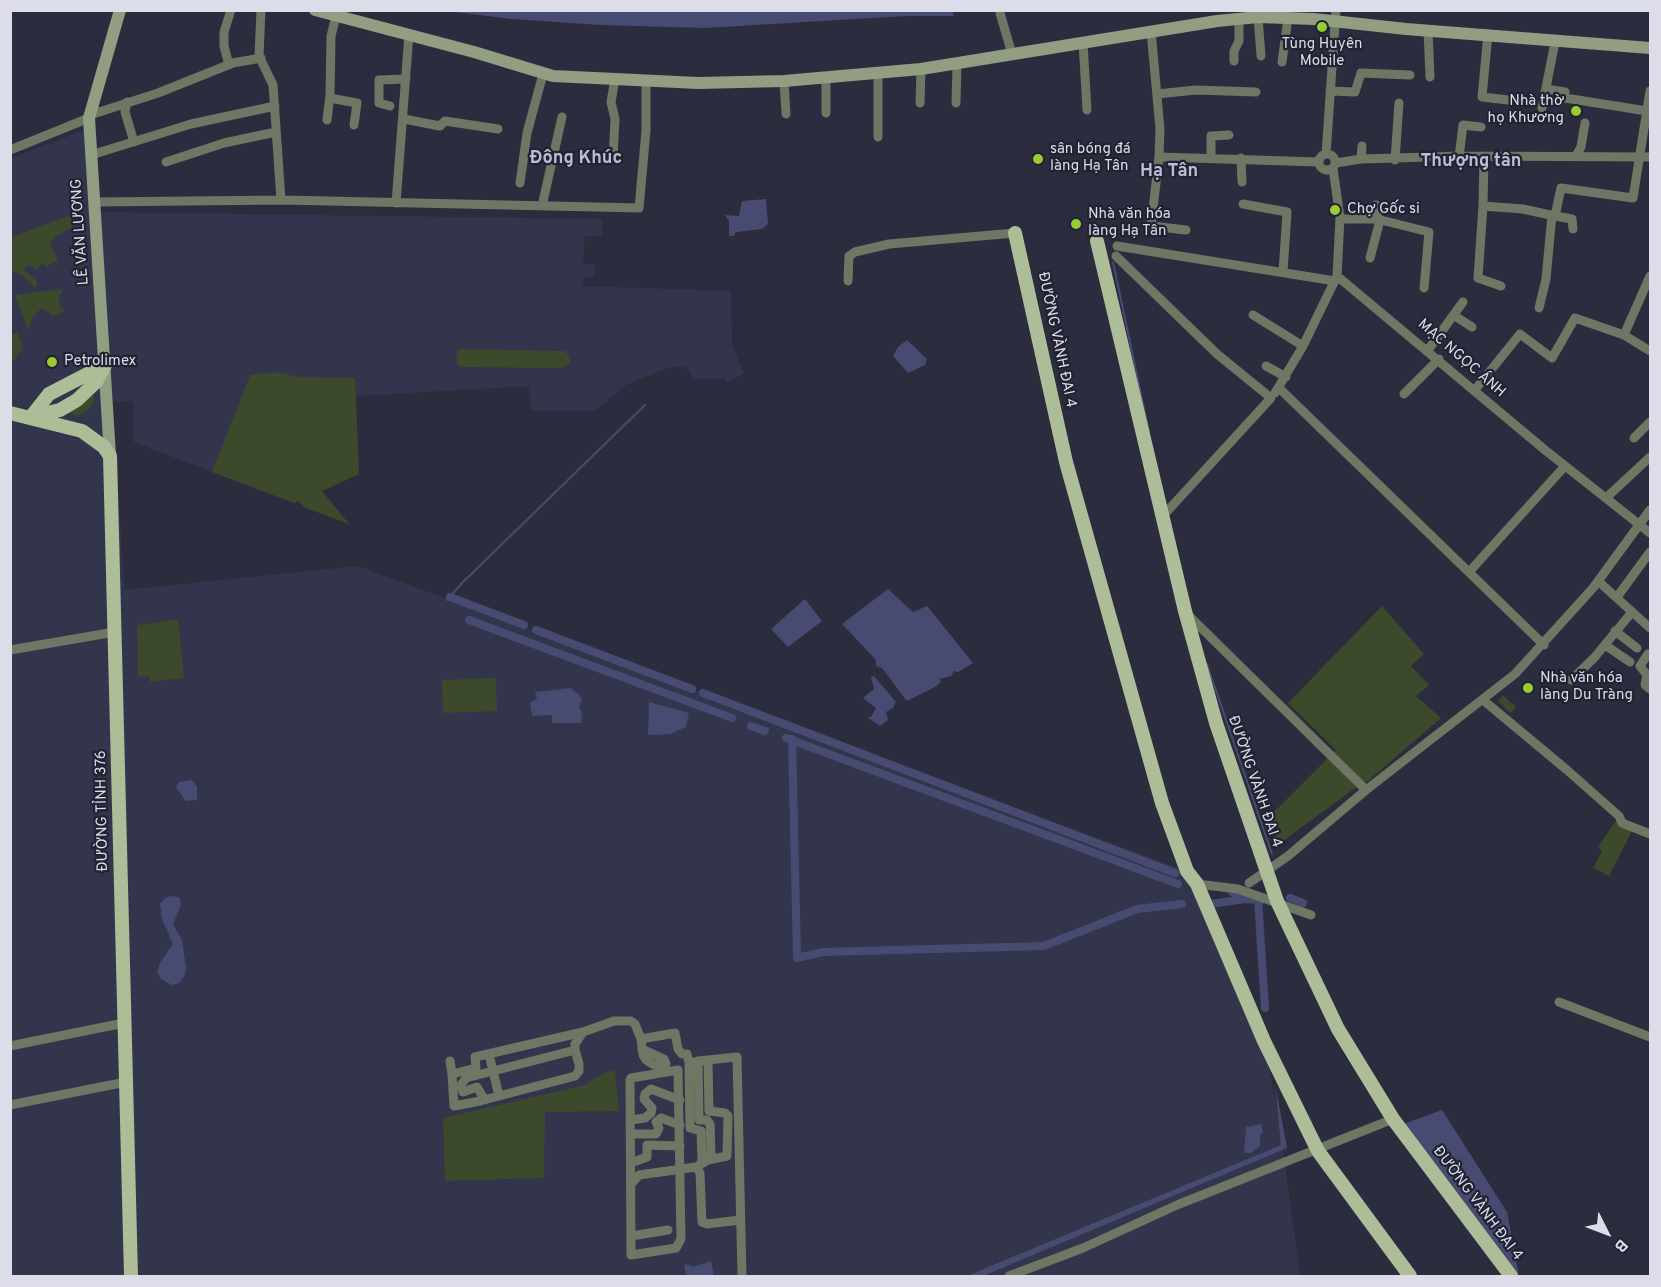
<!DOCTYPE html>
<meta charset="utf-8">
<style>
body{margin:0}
#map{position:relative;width:1661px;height:1287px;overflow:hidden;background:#2b2d3e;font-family:Overpass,sans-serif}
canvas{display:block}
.frame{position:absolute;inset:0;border:12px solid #dcdde8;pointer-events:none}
.north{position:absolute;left:1577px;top:1203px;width:60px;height:60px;-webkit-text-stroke:4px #212333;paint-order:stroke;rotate:132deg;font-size:16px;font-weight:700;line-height:24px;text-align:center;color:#dcdde8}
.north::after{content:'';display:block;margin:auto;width:21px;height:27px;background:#dcdde8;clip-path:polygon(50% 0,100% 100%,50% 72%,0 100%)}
</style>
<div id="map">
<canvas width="1661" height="1287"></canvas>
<div class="frame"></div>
<div class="north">B</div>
</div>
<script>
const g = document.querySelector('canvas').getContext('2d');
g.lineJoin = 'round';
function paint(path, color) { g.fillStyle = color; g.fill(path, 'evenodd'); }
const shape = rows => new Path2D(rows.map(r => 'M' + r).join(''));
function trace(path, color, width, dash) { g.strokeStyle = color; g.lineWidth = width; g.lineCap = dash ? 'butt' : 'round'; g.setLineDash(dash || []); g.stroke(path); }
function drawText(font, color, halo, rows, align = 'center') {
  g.font = font + ' Overpass,sans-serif'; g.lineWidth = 4.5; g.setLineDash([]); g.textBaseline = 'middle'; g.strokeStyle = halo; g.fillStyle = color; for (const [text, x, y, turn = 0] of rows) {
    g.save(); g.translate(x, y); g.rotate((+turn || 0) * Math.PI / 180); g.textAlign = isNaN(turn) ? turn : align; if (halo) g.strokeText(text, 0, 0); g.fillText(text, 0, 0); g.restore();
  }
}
const built = shape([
 [90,128,94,212,602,219,602,236,585,236,583,264,595,264,594,277,583,277,583,286,731,291,732,346,744,373,725,383,725,378,694,379,686,366,670,367,626,385,595,411,531,410,529,386,356,396,359,474,322,491,349,524,306,508,298,501,294,503,134,442,133,401,113,402,124,590,358,566,1187,871,1264,1041,1279,1120,1300,1276,11,1276,11,158]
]);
const green = shape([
 [73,214,74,225,55,237,50,245,58,260,46,267,45,264,40,265,36,270,31,265,25,267,25,271,36,280,37,285,35,288,22,275,15,272,11,273,11,238],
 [61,289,62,294,59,294,60,309,64,309,62,313,53,316,42,308,33,316,28,329,15,295],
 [18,332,23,348,11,364,11,335],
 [460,349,564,351,569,355,570,363,562,368,461,367,457,364,456,355],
 [273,372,301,377,355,378,359,474,322,491,349,524,306,508,298,501,294,503,212,472,250,375],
 [94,392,93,403,85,413,77,416,69,412],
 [1382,606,1424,654,1411,666,1429,685,1416,696,1441,718,1368,781,1355,788,1279,844,1267,815,1277,809,1336,750,1288,703],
 [178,619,184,678,150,682,149,676,138,677,137,623,140,625],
 [496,678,497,711,443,713,442,680],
 [1503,695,1516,707,1510,713,1498,701],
 [1619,816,1634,827,1609,876,1593,868,1602,851,1598,847],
 [615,1069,619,1111,545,1112,544,1178,445,1181,443,1118,585,1085,600,1075]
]);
const water = shape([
 [952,10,954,16,906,16,705,28,600,25,512,19,446,11],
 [766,199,768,224,762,229,736,232,734,236,729,236,729,221,725,215,739,216,742,201],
 [907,340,927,359,925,365,908,373,893,356,898,347],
 [888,589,913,612,927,606,973,663,958,672,954,671,951,676,939,679,941,682,935,687,909,700,906,700,882,668,876,666,876,660,842,624],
 [805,599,822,621,788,647,771,629],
 [874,676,896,702,893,708,886,712,888,720,880,726,867,717,871,717,876,708,863,698,874,689,871,677],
 [571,688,582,698,579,708,582,712,581,723,552,723,552,715,532,716,530,703,537,699,535,692],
 [649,702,689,713,686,727,670,734,648,735],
 [192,780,197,787,197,800,186,801,176,787,179,782],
 [175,896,180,898,181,905,173,924,182,940,186,968,185,975,179,983,172,985,161,979,157,972,160,963,173,944,162,919,160,904,166,897],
 [1275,1084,1287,1148,983,1276,967,1276,1281,1145],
 [1442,1110,1507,1212,1519,1276,1511,1276,1398,1126],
 [1261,1124,1263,1133,1260,1135,1260,1146,1251,1153,1244,1153,1246,1127],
 [711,1261,714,1276,687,1276,684,1266,686,1264,693,1267]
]);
const stream = shape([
 [1113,262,1149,432],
 [447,600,462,583,645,405],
 [1207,664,1272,854]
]);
const canal = shape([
 [450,597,524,625],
 [469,620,732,718],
 [536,630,692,689],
 [703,693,1175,873],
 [751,726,765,731],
 [786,738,1178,884],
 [792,739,797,958,823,952,1044,946,1137,909,1182,904],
 [1232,892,1241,894,1246,899,1262,900],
 [1290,898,1303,903],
 [1258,899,1265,1008],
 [1210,904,1246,899]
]);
const street = shape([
 [261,10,259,56,273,85,281,200],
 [1000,13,1012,54],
 [1258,17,1261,56],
 [1428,30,1430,77],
 [1151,31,1160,129,1159,157,1319,162],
 [1488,34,1482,97,1517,101],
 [1083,42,1087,110],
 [1234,61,1234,51,1239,41,1239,19],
 [1282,62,1288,18],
 [229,65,224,46,224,32,231,10],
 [878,72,878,137],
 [826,77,826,113],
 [784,81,786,114],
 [1546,89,1565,92],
 [1330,91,1355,92,1361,73,1410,75],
 [1157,94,1196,90,1256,92],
 [330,98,357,103,354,125],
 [1565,98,1647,111],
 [127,102,125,112,134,142],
 [920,103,921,69],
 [956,103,957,64],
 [390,106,379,103,379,80,406,79],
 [1542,108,1555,42],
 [90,115,158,93,233,63,261,58],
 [404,119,440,126,445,121,498,129],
 [327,120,330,95,331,36,336,16],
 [10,150,89,118],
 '1319 162a8 8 0 1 1 16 0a8 8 0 1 1-16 0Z',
 [1326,154,1336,10],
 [91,155,191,124,275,106],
 [1484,156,1483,206,1523,209,1555,216,1561,188,1633,198,1650,91],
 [1576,156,1581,147,1585,123],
 [1159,157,1151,226,1186,230],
 [1211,157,1211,136,1229,135],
 [1459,157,1463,125,1481,127],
 [1241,158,1242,182],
 [613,159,615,119,611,102,615,79],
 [1361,159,1362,146],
 [1395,160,1399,103],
 [166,162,224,143,276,132],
 [1336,163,1361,159,1463,156,1650,157],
 [1333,168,1340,218,1337,276,1545,450,1650,533],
 [520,183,527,133,543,74],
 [94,202,283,200,639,208,646,131,646,81],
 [396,203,409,34],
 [1243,204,1287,212,1283,272],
 [542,206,562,117],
 [1483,206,1478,278,1501,286],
 [1555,216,1572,219,1573,229],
 [1340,219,1377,219,1429,232,1424,288],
 [1117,246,1335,281],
 [1116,256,1217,354,1271,398,1161,518],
 [1370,258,1379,224,1376,205],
 [848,281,849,256,855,252,889,244,1015,233],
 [1539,308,1546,279,1552,215],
 [1253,315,1303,346],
 [1455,316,1472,327],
 [1624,335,1650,351],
 [1428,350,1463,302],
 [1266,366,1286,377],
 [1279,388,1544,645],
 [1474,391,1520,334,1552,358,1575,318,1624,335,1650,276],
 [1275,393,1303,346,1336,278],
 [1404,394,1439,359],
 [1634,438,1650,422],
 [1606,498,1650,457],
 [1469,572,1565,466],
 [1598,581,1650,628],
 [1617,597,1650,552],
 [1186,613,1366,790],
 [1615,631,1637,648],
 [1605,645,1630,662],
 [10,650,115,632],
 [1650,655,1648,654,1640,666,1647,675,1645,685,1650,689],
 [1571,680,1594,658,1632,612],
 [1483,700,1567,770,1619,816,1622,823,1650,834],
 [1249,883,1288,856,1366,790,1515,674,1593,588,1650,510],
 [1197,884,1238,889,1311,915],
 [1559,1002,1650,1037],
 [583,1032,475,1057,476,1068,452,1074,454,1106,480,1101,483,1097,477,1087,463,1092,461,1085,466,1078,575,1050,575,1044,583,1032,614,1021,631,1021,635,1024,641,1039,675,1033,678,1049,682,1054,687,1054,689,1062],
 [641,1039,642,1049,643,1055,646,1060,654,1065,666,1064,664,1059,642,1049],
 [10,1046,124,1023],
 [489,1054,499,1096],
 [708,1060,709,1111,725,1113,728,1116,727,1156,708,1160],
 [450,1061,452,1074],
 [693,1062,689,1062,690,1128,701,1131,702,1162],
 [678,1070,681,1239,676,1248,631,1255,630,1080,631,1078,678,1070],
 [480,1101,575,1076,579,1071,579,1064,575,1050],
 [10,1105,126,1082],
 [631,1120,645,1118,651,1113,652,1108,644,1099,645,1094,651,1089,680,1100],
 [631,1134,656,1134,659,1128,656,1122,661,1118,680,1125],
 [631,1163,647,1157,647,1145,680,1146],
 [696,1167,708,1160,711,1153,710,1124,707,1120,699,1120,698,1061,737,1057,742,1276],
 [631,1184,639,1175,696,1167,700,1173,702,1222,707,1224,740,1220],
 [631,1236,668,1230],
 [1009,1276,1083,1248,1177,1205,1393,1119]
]);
const secondary = shape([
 [315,10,474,52,553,76,698,83,784,81,921,69,1217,21,1258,17,1314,19,1406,29,1650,48],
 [110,456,89,118,120,10]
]);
const primary = shape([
 [1015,233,1066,462,1162,803,1187,871,1197,884,1264,1041,1318,1151,1410,1276],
 [1097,241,1185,611,1216,723,1277,901,1338,1029,1393,1119,1511,1276],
 [10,413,82,431,104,447,110,456,131,1276],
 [35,416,60,410,77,400,96,382,105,365],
 [30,418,49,394,105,365]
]);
const markers = [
 [1322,27,6,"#99cb35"],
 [1576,111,6,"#99cb35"],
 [1038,159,6,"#99cb35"],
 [1335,210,6,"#99cb35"],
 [1076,224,6,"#99cb35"],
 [52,362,6,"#99cb35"],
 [1528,688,6,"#99cb35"]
];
const poiNames = [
 ["Tùng Huyên",1322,45,"center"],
 ["Mobile",1322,62,"center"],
 ["Nhà thờ",1564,102,"right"],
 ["họ Khương",1564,119,"right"],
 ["sân bóng đá",1050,150],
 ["làng Hạ Tân",1050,167],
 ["Chợ Gốc si",1347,210],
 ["Nhà văn hóa",1088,215],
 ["làng Hạ Tân",1088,232],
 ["Petrolimex",64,362],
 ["Nhà văn hóa",1540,679],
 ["làng Du Tràng",1540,696]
];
const streetNames = [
 ["LÊ VĂN LƯƠNG",81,232,-94],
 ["ĐƯỜNG VÀNH ĐAI 4",1056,340,78],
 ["MẠC NGỌC ÁNH",1461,359,41],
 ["ĐƯỜNG VÀNH ĐAI 4",1254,782,71],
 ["ĐƯỜNG TỈNH 376",103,811,-91],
 ["ĐƯỜNG VÀNH ĐAI 4",1477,1204,53]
];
const quarterNames = [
 ["Đông Khúc",576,159],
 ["Thượng tân",1471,162],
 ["Hạ Tân",1169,172]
];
paint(built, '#33354c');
paint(green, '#3c492a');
paint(water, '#484b71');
trace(stream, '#484b71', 2);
trace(canal, '#484b71', 8);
trace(street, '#6e7664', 9);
trace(secondary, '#929e81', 12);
trace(primary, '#adbd98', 14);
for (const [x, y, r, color] of markers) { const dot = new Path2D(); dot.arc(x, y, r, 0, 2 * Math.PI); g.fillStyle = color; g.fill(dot); trace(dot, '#212333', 2); }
drawText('15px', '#dcdde8', '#212333', poiNames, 'left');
drawText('15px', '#dcdde8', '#212333', streetNames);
drawText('bold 18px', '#babdd3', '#212333', quarterNames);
</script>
